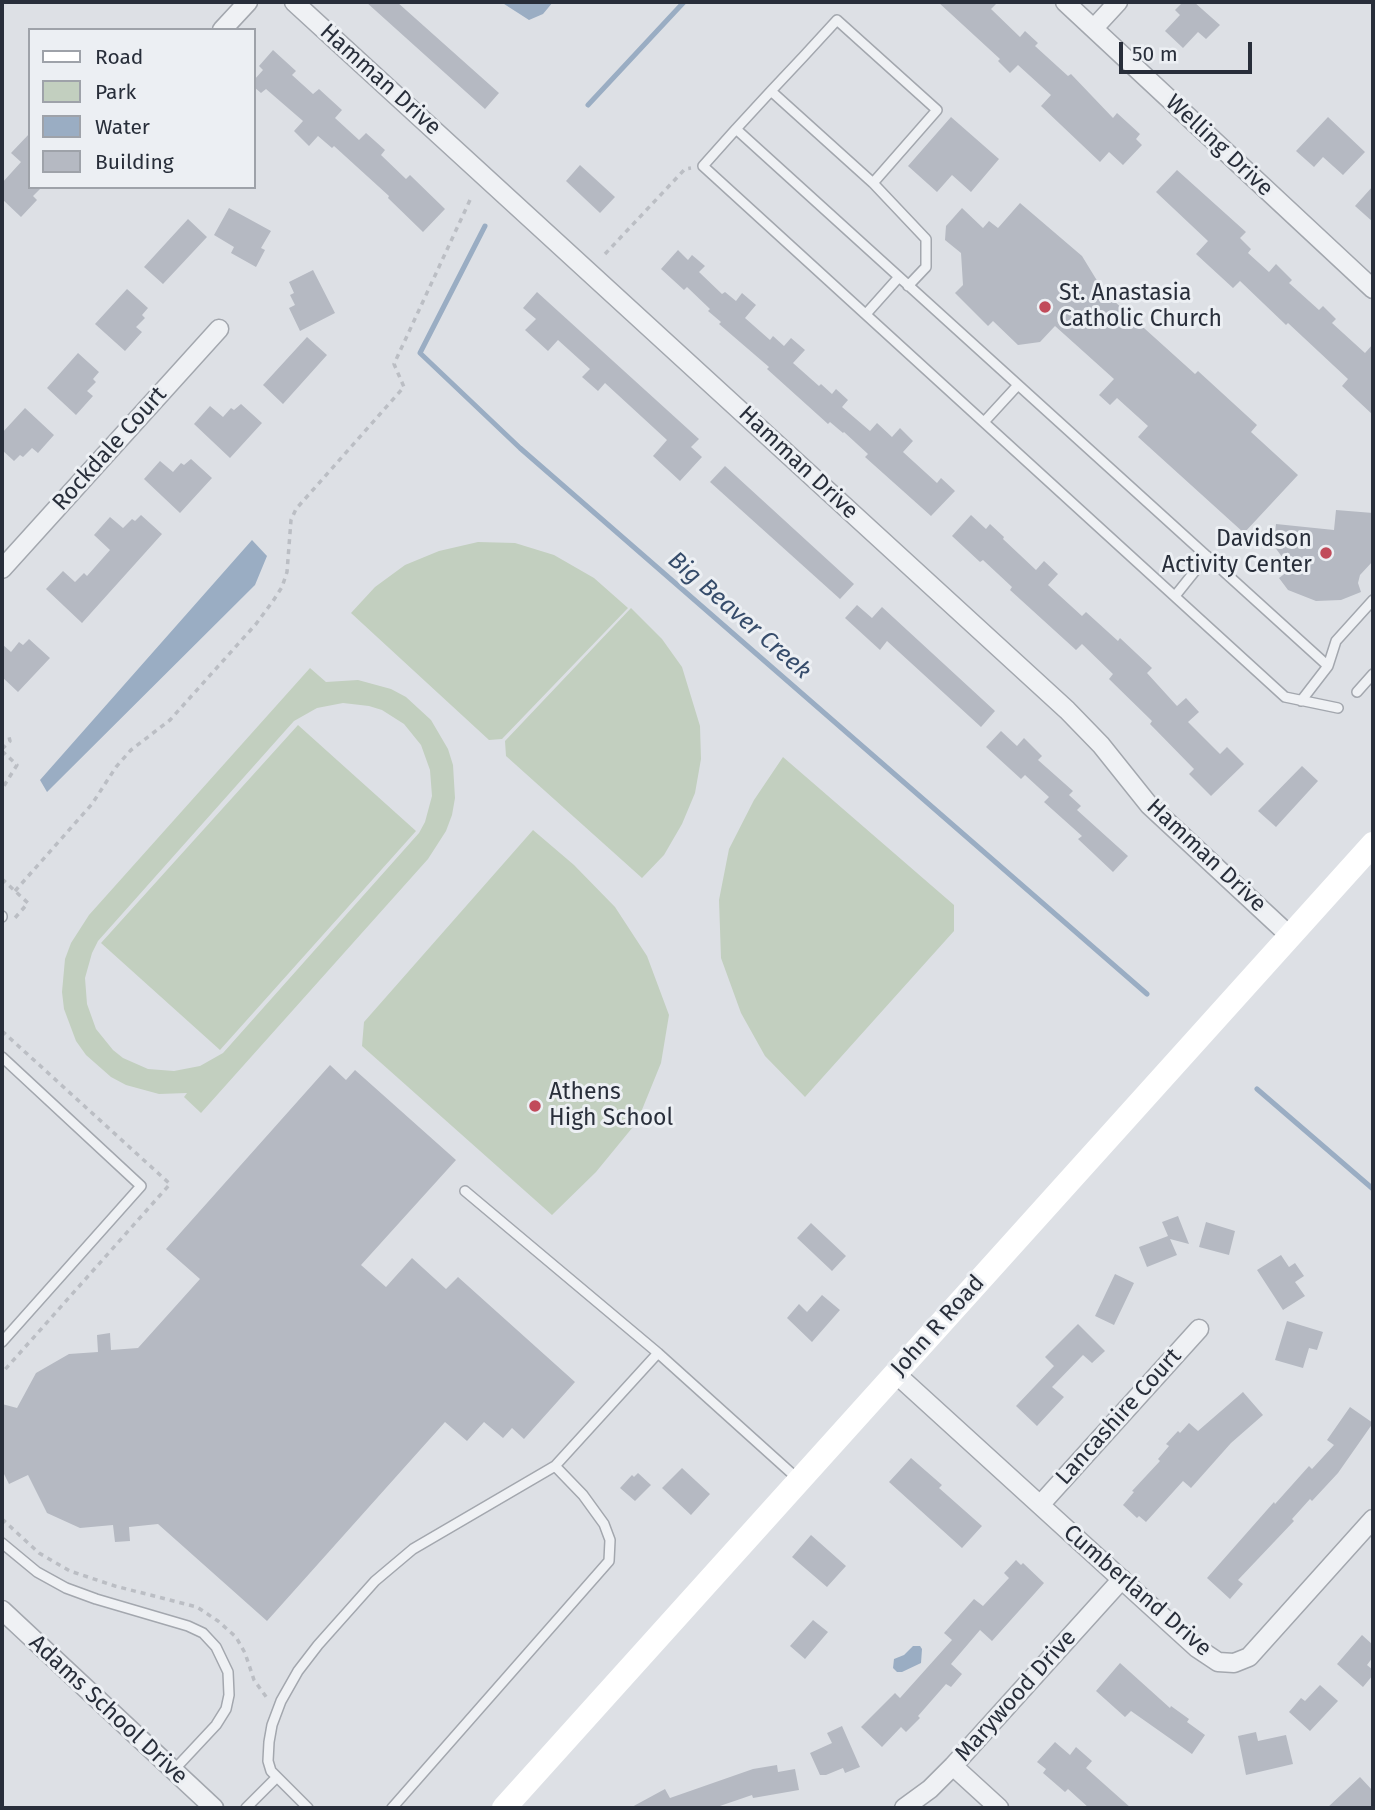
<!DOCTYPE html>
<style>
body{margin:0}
#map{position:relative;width:1375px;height:1810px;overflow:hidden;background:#dde0e5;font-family:"Fira Sans",sans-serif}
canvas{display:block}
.frame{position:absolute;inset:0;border:4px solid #282e3a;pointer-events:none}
.legend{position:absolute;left:28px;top:28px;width:228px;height:161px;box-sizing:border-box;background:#eceff3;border:2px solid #9ea2a9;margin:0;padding:9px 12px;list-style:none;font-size:21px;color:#282e3a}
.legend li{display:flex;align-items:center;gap:14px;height:35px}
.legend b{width:35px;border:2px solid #9ea2a9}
.scale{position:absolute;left:1119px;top:42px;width:133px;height:32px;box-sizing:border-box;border:4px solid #282e3a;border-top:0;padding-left:9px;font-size:21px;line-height:24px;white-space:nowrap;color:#282e3a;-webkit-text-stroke:5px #eceff3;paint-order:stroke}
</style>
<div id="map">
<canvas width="1375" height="1810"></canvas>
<div class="frame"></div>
<ul class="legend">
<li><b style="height:9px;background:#fff"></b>Road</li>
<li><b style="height:19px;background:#c2cfbf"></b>Park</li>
<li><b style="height:19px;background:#9aadc3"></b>Water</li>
<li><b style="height:19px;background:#b5b9c2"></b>Building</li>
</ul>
<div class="scale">50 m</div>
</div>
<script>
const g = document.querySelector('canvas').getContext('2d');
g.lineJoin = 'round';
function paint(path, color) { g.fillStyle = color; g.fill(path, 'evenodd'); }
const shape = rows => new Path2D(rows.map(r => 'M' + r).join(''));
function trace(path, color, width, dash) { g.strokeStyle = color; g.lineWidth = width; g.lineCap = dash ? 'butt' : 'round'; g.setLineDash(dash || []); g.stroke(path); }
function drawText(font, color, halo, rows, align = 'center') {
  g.font = font + ' "Fira Sans",sans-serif'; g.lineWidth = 6; g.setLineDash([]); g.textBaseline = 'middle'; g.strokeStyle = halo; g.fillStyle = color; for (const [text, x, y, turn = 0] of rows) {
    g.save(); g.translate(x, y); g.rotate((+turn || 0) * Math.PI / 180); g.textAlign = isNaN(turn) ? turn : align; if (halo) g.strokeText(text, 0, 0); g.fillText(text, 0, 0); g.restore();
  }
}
const green = shape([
 [478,542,515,543,554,555,594,578,628,608,502,739,489,740,351,613,375,587,405,565,439,551],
 [631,608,662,639,682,667,700,726,701,759,695,793,682,824,664,855,642,878,506,756,505,741],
 [310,668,326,682,358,680,391,689,406,697,431,720,448,749,453,765,455,798,452,815,446,831,428,859,201,1113,184,1097,187,1093,159,1094,126,1085,111,1077,86,1055,76,1041,64,1009,62,992,65,959,71,943,89,915],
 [343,703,369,706,382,710,404,724,421,745,430,770,432,796,425,822,419,833,223,1053,200,1066,174,1071,148,1069,123,1058,113,1050,96,1029,87,1004,85,978,92,953,98,941,285,731,294,721,317,708],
 [298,725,416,831,220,1050,101,943],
 [783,757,954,905,954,931,805,1097,765,1056,741,1013,721,958,719,900,729,849,754,800],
 [533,830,574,865,615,907,647,956,669,1015,661,1063,637,1122,596,1172,552,1215,362,1046,364,1022]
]);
const water = shape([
 [501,2,553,2,543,14,529,20],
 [252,540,267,556,255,585,47,792,40,780],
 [913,1646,920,1646,922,1649,921,1663,902,1672,897,1672,893,1668,894,1659,904,1655]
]);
const stream = shape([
 [588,105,684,2],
 [485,226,420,353,520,448,1147,994],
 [1257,1089,1373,1189]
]);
const building = shape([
 [366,2,397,2,499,93,485,109],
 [938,2,998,2,991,9,1020,37,1025,31,1038,43,1035,46,1068,76,1071,74,1113,118,1117,113,1140,134,1136,139,1142,145,1123,165,1109,152,1100,162,1041,106,1051,95,1018,65,1010,73,998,61,1000,59],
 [1183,2,1194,2,1220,25,1206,39,1198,32,1183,48,1165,31,1180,15,1175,10],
 [273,50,296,71,292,75,313,94,319,89,342,110,335,118,359,140,366,133,385,150,381,155,406,179,410,175,445,209,423,232,388,198,389,196,334,146,332,148,318,136,309,146,294,131,303,121,266,89,261,93,254,87,254,80,263,70,259,66],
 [951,117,999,159,971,192,952,175,937,192,908,166],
 [1328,117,1365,152,1343,175,1323,157,1314,167,1296,151],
 [30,133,30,187,42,187,33,196,37,200,21,217,2,199,2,183,21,162,11,153],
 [580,165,615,197,600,213,566,181],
 [1177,170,1246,232,1240,238,1251,249,1248,253,1269,272,1276,264,1292,280,1289,283,1319,310,1323,306,1336,319,1332,323,1365,353,1373,344,1373,415,1342,386,1348,379,1288,323,1286,325,1240,281,1233,288,1196,254,1208,241,1156,192],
 [1373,186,1373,222,1355,206],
 [1020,203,1082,256,1104,292,1195,374,1198,371,1257,425,1251,432,1298,475,1244,533,1138,437,1148,426,1117,398,1110,405,1099,395,1114,379,1055,326,1040,342,1018,345,993,321,988,326,955,293,963,285,961,253,945,240,946,226,962,208,983,228,989,221,998,228],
 [229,208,271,231,261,248,265,250,256,267,231,253,234,247,214,235],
 [188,219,207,237,163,284,144,267],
 [678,250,688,260,692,255,705,266,699,272,722,294,725,292,736,301,742,293,756,305,745,318,770,340,773,336,784,346,791,338,805,350,793,363,819,386,821,384,832,394,836,389,848,400,842,407,870,431,877,423,892,437,900,428,913,441,903,452,937,483,941,478,955,491,931,516,865,457,868,454,844,432,843,433,830,422,828,424,767,369,769,367,719,324,721,322,708,311,710,309,687,287,684,290,661,269],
 [313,270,335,313,300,331,289,308,295,305,290,295,294,293,289,282],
 [127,289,148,308,142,315,145,318,136,327,142,332,125,351,95,324],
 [537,292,699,439,691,447,702,457,680,481,653,456,667,440,605,383,598,391,582,377,590,369,558,340,548,351,525,330,536,319,523,308],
 [307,337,327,355,283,404,263,385],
 [78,353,99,372,93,379,96,382,87,391,93,396,76,415,47,388],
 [241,404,262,423,230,458,194,424,210,406,223,417,231,408,234,410],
 [25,408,54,435,38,453,32,448,23,457,20,455,14,461,2,450,2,433],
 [191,459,212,478,180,513,144,479,160,461,173,472,181,463,184,465],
 [725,466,854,584,840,599,710,482],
 [1336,510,1373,513,1371,536,1373,536,1373,561,1360,575,1358,583,1361,592,1341,600,1316,601,1288,590,1279,578,1291,569,1274,546,1276,524,1334,530],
 [141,515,162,534,82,623,46,589,63,571,75,582,84,573,87,576,110,550,94,535,110,517,123,528,132,519,135,521],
 [971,515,986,529,990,524,1004,537,1003,539,1036,570,1044,561,1058,574,1048,585,1082,616,1086,612,1118,641,1120,638,1152,668,1147,673,1177,706,1186,698,1199,712,1188,722,1220,754,1227,747,1244,764,1211,796,1189,774,1194,769,1150,724,1152,721,1109,679,1113,674,1082,644,1076,650,1010,590,1012,587,983,560,980,562,952,536],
 [857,605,872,618,882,607,995,711,981,727,887,641,880,650,845,618],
 [29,639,50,658,18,692,2,677,2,644,11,652,19,642,23,645],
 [1001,731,1017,746,1024,738,1042,756,1038,760,1073,791,1069,795,1081,806,1077,810,1128,856,1113,872,1078,839,1082,836,1044,802,1049,797,1025,775,1021,779,986,747],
 [1302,766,1318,781,1276,827,1258,811],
 [330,1065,346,1080,355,1070,456,1160,361,1265,386,1287,412,1258,446,1289,458,1277,575,1382,524,1439,512,1428,503,1438,484,1422,467,1441,445,1422,267,1621,158,1524,129,1527,130,1541,115,1542,113,1525,80,1528,47,1513,28,1475,9,1484,2,1470,2,1404,17,1408,36,1373,69,1354,98,1352,97,1335,110,1333,111,1350,138,1348,200,1279,166,1249],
 [1178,1216,1189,1244,1170,1239,1177,1255,1147,1267,1139,1247,1168,1236,1162,1222],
 [1206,1222,1235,1231,1229,1255,1199,1247],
 [811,1223,846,1256,832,1271,797,1238],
 [1281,1255,1289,1267,1295,1263,1304,1276,1295,1282,1305,1296,1283,1310,1257,1270],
 [1115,1274,1134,1283,1114,1325,1095,1316],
 [822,1295,840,1310,812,1342,787,1318,799,1304,807,1312],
 [1287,1321,1323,1332,1317,1350,1309,1348,1303,1368,1275,1360],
 [1078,1324,1105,1351,1092,1363,1083,1355,1052,1387,1064,1397,1037,1426,1016,1406,1054,1366,1045,1357],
 [1243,1392,1263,1415,1231,1443,1191,1488,1183,1481,1146,1522,1139,1516,1137,1518,1123,1505,1134,1492,1132,1491,1160,1461,1158,1459,1169,1446,1166,1444,1178,1431,1180,1433,1189,1423,1198,1431],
 [1350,1407,1373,1423,1338,1473,1312,1501,1310,1499,1292,1519,1294,1521,1238,1580,1243,1584,1230,1599,1207,1578,1274,1502,1275,1504,1309,1466,1312,1469,1334,1445,1327,1440],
 [911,1458,942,1485,939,1488,982,1526,962,1548,889,1482],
 [682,1468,710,1494,691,1515,662,1488],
 [638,1473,651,1485,635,1501,620,1488,632,1475,634,1477],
 [811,1535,846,1566,827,1587,792,1557],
 [1016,1560,1021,1565,1023,1563,1044,1583,992,1641,980,1630,951,1664,962,1674,951,1687,946,1684,918,1716,920,1718,906,1732,901,1727,882,1747,861,1727,895,1693,900,1698,952,1640,944,1633,974,1599,983,1606,1009,1578,1004,1573],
 [813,1620,828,1632,805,1659,790,1646],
 [1362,1635,1373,1645,1373,1657,1367,1665,1373,1670,1373,1675,1363,1687,1337,1664],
 [1120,1663,1170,1708,1171,1706,1189,1719,1187,1722,1205,1735,1192,1754,1131,1711,1125,1717,1096,1691],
 [1320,1685,1338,1701,1310,1731,1289,1712,1301,1698,1305,1701],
 [842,1726,860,1767,845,1773,843,1768,826,1775,820,1775,810,1753,832,1743,827,1733],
 [1256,1732,1258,1741,1286,1735,1293,1764,1246,1775,1238,1736],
 [1055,1742,1070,1755,1076,1747,1092,1761,1086,1768,1131,1808,1089,1808,1068,1789,1065,1792,1043,1773,1046,1769,1037,1762],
 [777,1765,778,1772,795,1769,799,1790,753,1798,752,1795,714,1808,630,1808,665,1789,670,1798,753,1769],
 [1360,1777,1373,1791,1373,1808,1327,1808]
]);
const path = shape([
 [605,254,685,169,691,168],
 [2,749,10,741,9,737],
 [2,751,17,765,2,789],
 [2,879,28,903,14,919],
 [15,891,92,804,116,767,131,750,170,720,256,624,273,601,282,587,287,572,291,520,296,509,404,387,394,364,470,200],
 [2,1031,170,1184,2,1373],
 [2,1519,39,1553,70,1571,115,1586,197,1607,218,1621,236,1637,245,1653,254,1680,267,1698]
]);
const service = shape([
 [736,129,771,91,803,57,837,20,937,110,873,183,771,91],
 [873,183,926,239,926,267,908,286],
 [866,314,899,277],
 [984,422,1018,385],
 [1175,596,1207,556],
 [1328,666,736,129,703,166,1285,697,1338,708],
 [1357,692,1373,674],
 [1301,701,1328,666,1336,641,1373,600],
 [2,916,2,917],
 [2,1057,141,1186,2,1342],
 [465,1191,658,1353],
 [2,1543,37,1572,66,1588,96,1599,188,1626,203,1633,216,1647,228,1672,229,1695,226,1709,216,1725,173,1771],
 [246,1808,276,1778],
 [308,1808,271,1771,268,1761,269,1742,272,1725,281,1701,298,1671,318,1645,375,1581,413,1549,555,1466,658,1353,799,1480],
 [392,1808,609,1561,610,1540,604,1524,583,1495,555,1466]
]);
const minor = shape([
 [294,2,1067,710,1101,745,1149,805,1290,936],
 [1065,2,1373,289],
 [1094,28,1118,2],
 [222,30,248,2],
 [2,569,219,329],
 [895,1373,1197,1648,1218,1662,1234,1663,1249,1657,1373,1519],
 [1040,1505,1199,1329],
 [2,1610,214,1808],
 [953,1766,999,1808],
 [904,1808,930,1789,953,1766,1122,1579]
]);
const secondary = shape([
 [504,1808,1373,844]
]);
const markers = [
 [1045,307,7,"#c14b5a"],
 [1326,553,7,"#c14b5a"],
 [535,1106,7,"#c14b5a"]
];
const streetNames = [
 ["Hamman Drive",380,80,42],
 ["Welling Drive",1219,146,43],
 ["Rockdale Court",110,449,-48],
 ["Hamman Drive",798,463,43],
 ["Hamman Drive",1206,856,43],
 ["John R Road",938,1326,-48],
 ["Lancashire Court",1119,1417,-48],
 ["Cumberland Drive",1137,1591,41],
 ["Marywood Drive",1016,1696,-48],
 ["Adams School Drive",108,1710,43]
];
const poiNames = [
 ["St. Anastasia",1059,294],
 ["Catholic Church",1059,320],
 ["Davidson",1312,540,"right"],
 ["Activity Center",1312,566,"right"],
 ["Athens",549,1093],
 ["High School",549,1119]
];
const waterNames = [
 ["Big Beaver Creek",739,616,41]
];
paint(green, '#c2cfbf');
paint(water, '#9aadc3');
trace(stream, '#9aadc3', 5);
paint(building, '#b5b9c2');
trace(service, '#a3a7ae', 12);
trace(minor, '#a3a7ae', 21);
trace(path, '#bbbec4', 3.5, [5, 5]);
trace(service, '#eff1f4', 9);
trace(minor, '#eff1f4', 18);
trace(secondary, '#fff', 24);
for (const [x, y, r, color] of markers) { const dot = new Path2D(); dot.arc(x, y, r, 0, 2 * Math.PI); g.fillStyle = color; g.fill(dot); trace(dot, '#eceff3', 2.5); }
drawText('23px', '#282e3a', '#eceff3', streetNames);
drawText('23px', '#282e3a', '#eceff3', poiNames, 'left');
drawText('italic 24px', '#364c6b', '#eceff3', waterNames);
</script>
